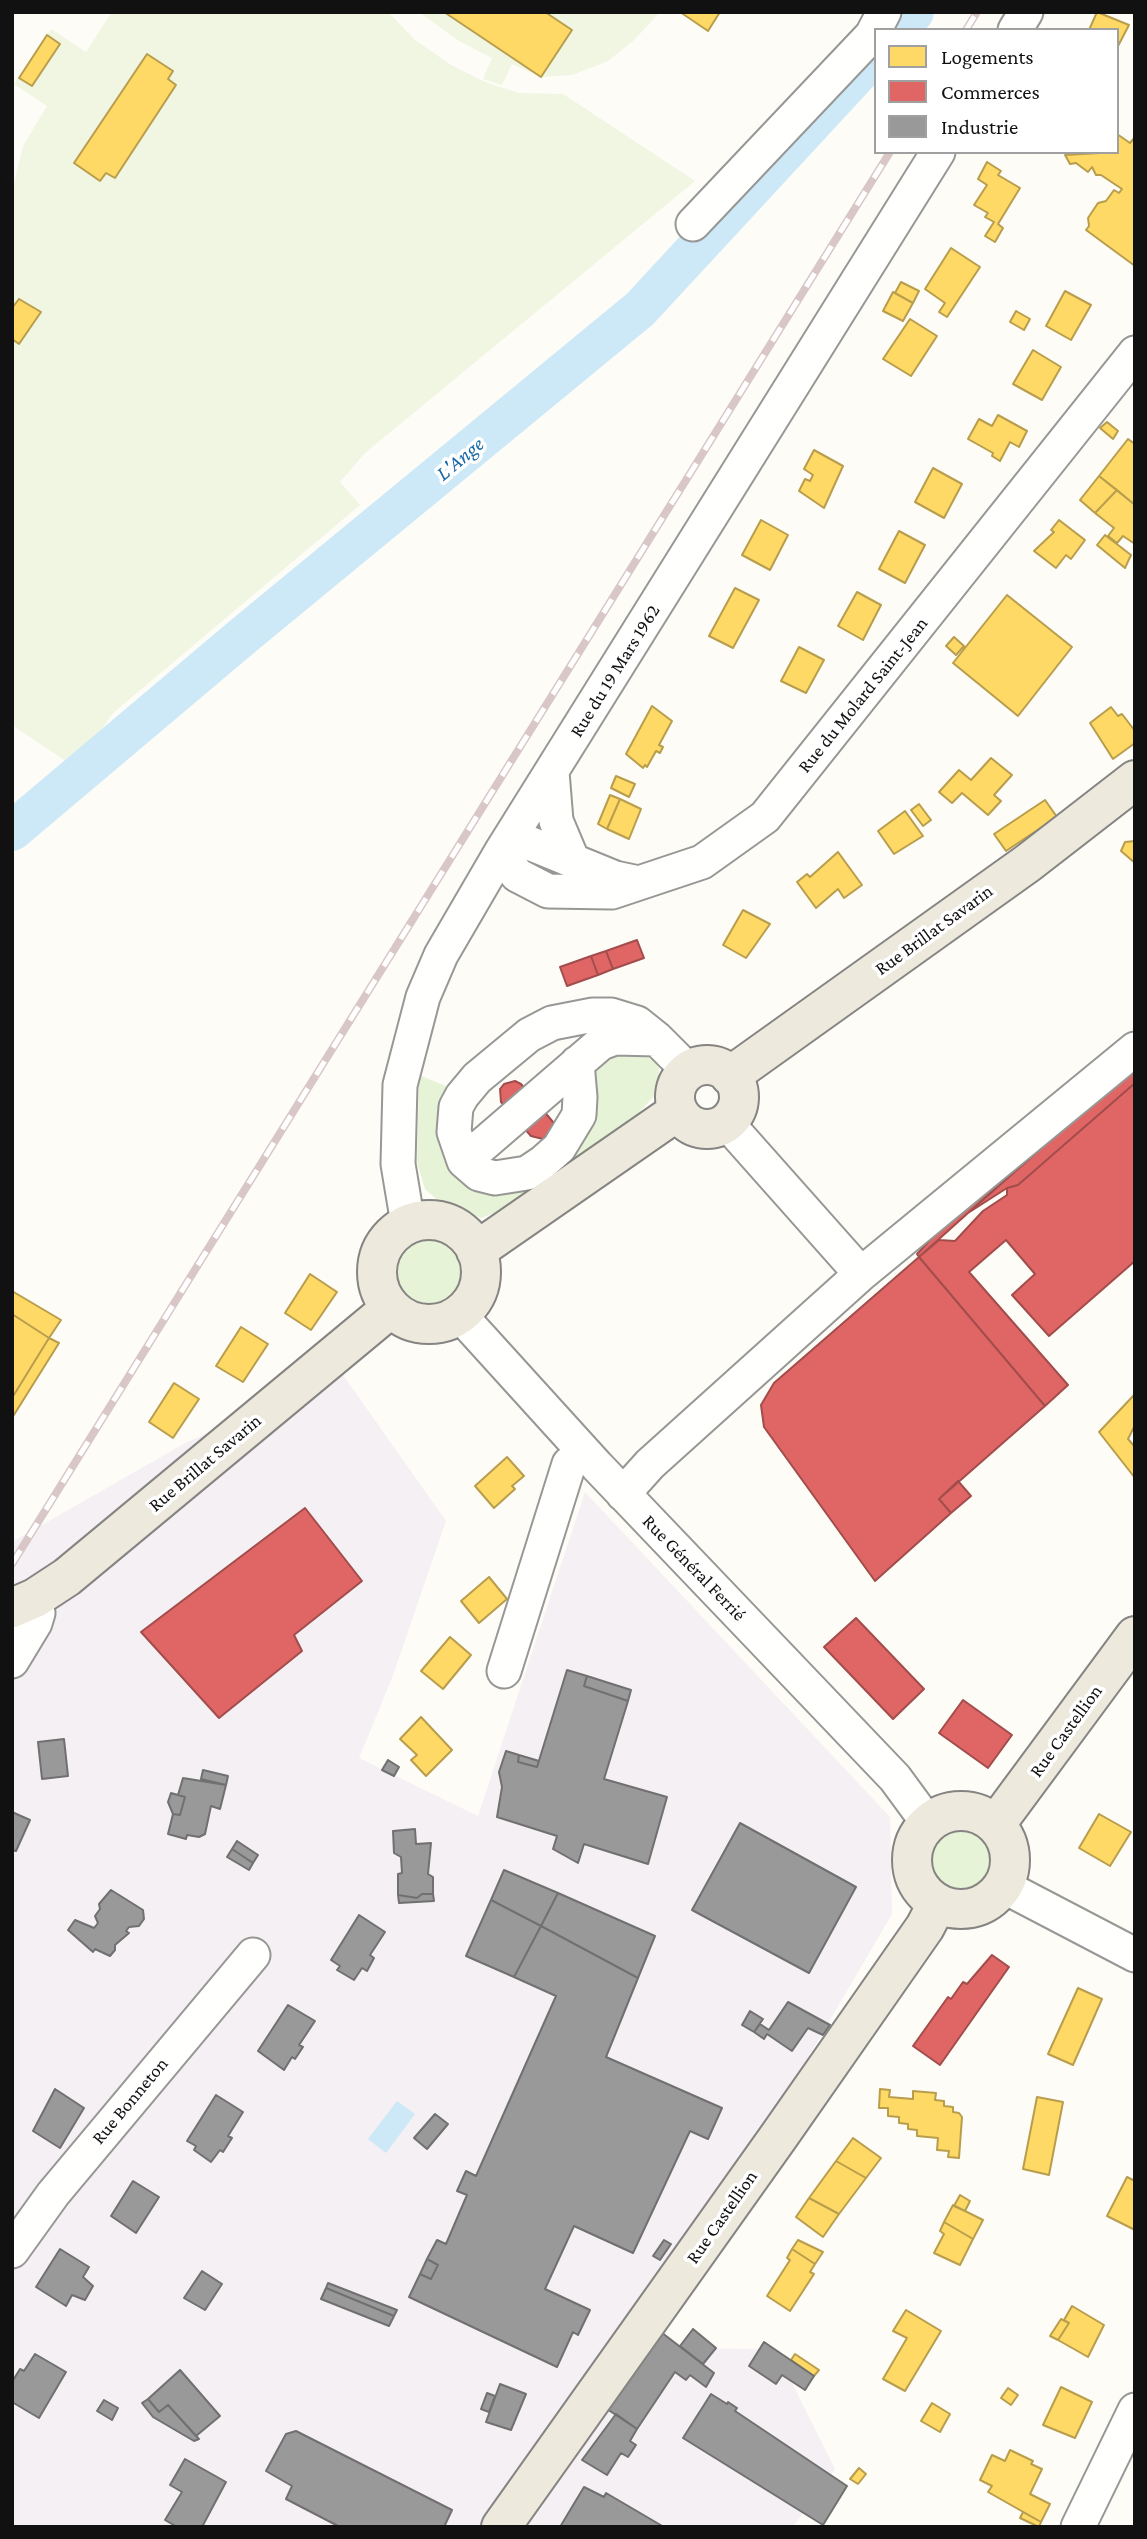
<!DOCTYPE html>
<meta charset="utf-8">
<style>
body{margin:0}
#map{position:relative;width:1147px;height:2539px;overflow:hidden;background:#fdfcf7;font-family:"Crimson Pro",serif}
canvas{display:block}
.frame{position:absolute;inset:0;border:14px solid #111;pointer-events:none}
.legend{position:absolute;left:874px;top:28px;width:245px;height:126px;box-sizing:border-box;background:#fff;border:2px solid #a0a0a0;margin:0;padding:9px 12px;list-style:none;font-size:21px;color:#111}
.legend li{display:flex;align-items:center;gap:14px;height:35px}
.legend b{width:35px;border:2px solid #a0a0a0}
</style>
<div id="map">
<canvas width="1147" height="2539"></canvas>
<div class="frame"></div>
<ul class="legend">
<li><b style="height:19px;background:#ffd966"></b>Logements</li>
<li><b style="height:19px;background:#e06666"></b>Commerces</li>
<li><b style="height:19px;background:#999"></b>Industrie</li>
</ul>
</div>
<script>
const g = document.querySelector('canvas').getContext('2d');
g.lineJoin = 'round';
function paint(path, color) { g.fillStyle = color; g.fill(path, 'evenodd'); }
const shape = rows => new Path2D(rows.map(r => 'M' + r).join(''));
function trace(path, color, width, dash) { g.strokeStyle = color; g.lineWidth = width; g.lineCap = dash ? 'butt' : 'round'; g.setLineDash(dash || []); g.stroke(path); }
function drawText(font, color, halo, rows, align = 'center') {
  g.font = font + ' "Crimson Pro",serif'; g.lineWidth = 7; g.setLineDash([]); g.textBaseline = 'middle'; g.strokeStyle = halo; g.fillStyle = color; for (const [text, x, y, turn = 0] of rows) {
    g.save(); g.translate(x, y); g.rotate((+turn || 0) * Math.PI / 180); g.textAlign = isNaN(turn) ? turn : align; if (halo) g.strokeText(text, 0, 0); g.fillText(text, 0, 0); g.restore();
  }
}
const industrial = shape([
 [343,1375,446,1521,392,1678,359,1758,478,1816,585,1492,890,1817,892,1914,638,2348,775,2349,835,2469,793,2527,12,2527,12,1542,187,1442]
]);
const green = shape([
 [643,1050,658,1061,660,1084,655,1095,627,1126,517,1204,481,1218,442,1204,425,1189,417,1162,419,1075,453,1089,480,1185,585,1129,599,1056],
 '389 1271a37 37 0 1 1 74 0a37 37 0 1 1-74 0Z',
 '928 1859a32 32 0 1 1 64 0a32 32 0 1 1-64 0Z'
]);
const pitch = shape([
 [112,12,388,12,415,40,451,65,485,82,519,93,563,94,695,181,365,453,340,482,360,505,113,713,90,746,69,763,12,725,12,192,23,146,47,106,14,84,51,29,86,52],
 [419,12,660,12,634,40,608,61,572,75,541,77,512,64,502,85,483,79,492,58,459,41]
]);
const water = shape([
 [397,2101,415,2114,386,2153,368,2139]
]);
const homes = shape([
 [444,12,545,12,572,30,541,77,444,12],
 [680,12,720,12,708,31,680,12],
 [1097,12,1129,25,1117,48,1117,30,1089,30,1097,12],
 [47,35,60,44,32,86,19,78,47,35],
 [147,54,173,71,168,79,176,85,115,178,106,173,100,181,74,163,147,54],
 [1117,134,1130,143,1135,137,1135,266,1086,230,1089,226,1088,218,1098,203,1106,201,1114,190,1119,193,1122,189,1101,175,1096,175,1092,167,1088,172,1076,163,1070,164,1065,155,1117,152,1117,134],
 [987,162,1001,171,998,175,1020,188,998,224,1003,228,995,242,985,236,994,222,985,217,988,213,974,205,987,185,978,179,987,162],
 [951,248,980,267,947,317,939,312,945,303,925,289,951,248],
 [901,282,919,291,913,303,895,293,901,282],
 [1065,291,1091,305,1071,340,1046,326,1065,291],
 [893,292,913,303,903,321,883,311,893,292],
 [19,299,41,312,19,344,12,339,12,308,19,299],
 [1016,311,1030,319,1024,330,1010,322,1016,311],
 [910,319,937,336,911,376,883,359,910,319],
 [1033,350,1061,367,1042,400,1013,384,1033,350],
 [998,415,1027,431,1019,447,1010,442,1000,461,992,456,993,453,968,439,979,419,992,426,998,415],
 [1107,422,1118,431,1113,439,1100,428,1107,422],
 [1128,439,1135,444,1135,505,1099,476,1128,439],
 [814,450,843,466,824,508,799,491,805,479,810,481,813,475,804,469,814,450],
 [933,468,962,484,944,518,915,502,933,468],
 [1099,476,1117,490,1095,513,1080,500,1099,476],
 [1117,490,1135,505,1135,544,1123,536,1117,543,1108,536,1114,528,1095,513,1117,490],
 [761,520,788,535,770,570,742,555,761,520],
 [1059,520,1085,540,1071,559,1066,555,1056,568,1034,551,1054,532,1051,530,1059,520],
 [899,531,925,545,905,583,879,569,899,531],
 [1105,535,1131,555,1125,568,1097,545,1105,535],
 [735,588,759,600,733,648,709,636,735,588],
 [857,592,881,605,863,640,838,626,857,592],
 [1007,595,1072,647,1018,716,953,663,1007,595],
 [954,637,964,646,956,655,946,646,954,637],
 [799,647,824,660,806,693,781,681,799,647],
 [652,706,672,721,659,745,663,747,660,753,656,751,647,767,645,765,643,768,626,754,652,706],
 [1111,707,1118,716,1122,714,1135,731,1135,743,1113,759,1090,723,1111,707],
 [991,758,1012,775,994,795,1001,801,988,815,962,793,952,803,939,792,959,770,971,780,991,758],
 [616,776,635,784,629,797,611,788,616,776],
 [610,795,620,799,607,829,598,824,610,795],
 [620,799,641,809,629,839,607,829,620,799],
 [1045,800,1057,817,1006,851,994,834,1045,800],
 [919,804,931,820,923,826,911,810,919,804],
 [905,811,923,836,894,854,878,831,905,811],
 [1135,841,1135,863,1121,851,1125,842,1135,841],
 [838,852,862,885,844,898,838,889,816,908,797,882,807,874,810,877,838,852],
 [743,910,770,924,746,958,723,945,743,910],
 [310,1274,337,1292,311,1330,285,1313,310,1274],
 [12,1291,61,1320,49,1338,12,1314,12,1291],
 [12,1314,49,1338,12,1398,12,1314],
 [241,1327,268,1344,243,1382,216,1366,241,1327],
 [49,1338,59,1343,12,1418,12,1398,49,1338],
 [174,1383,199,1399,173,1438,149,1422,174,1383],
 [1135,1394,1135,1425,1128,1439,1135,1447,1135,1478,1099,1432,1135,1394],
 [507,1457,524,1476,512,1486,515,1489,494,1508,475,1486,507,1457],
 [489,1577,507,1599,479,1623,461,1601,489,1577],
 [450,1637,471,1655,443,1689,421,1671,450,1637],
 [421,1717,452,1750,426,1776,411,1760,417,1755,400,1739,421,1717],
 [1099,1814,1131,1832,1110,1866,1079,1848,1099,1814],
 [1078,1988,1102,1999,1073,2065,1048,2054,1078,1988],
 [880,2089,890,2090,889,2097,913,2099,913,2091,936,2093,935,2100,944,2101,944,2106,953,2107,953,2112,959,2113,962,2117,959,2158,948,2157,949,2151,937,2150,938,2138,917,2136,917,2130,908,2129,908,2124,899,2123,899,2117,888,2116,888,2108,879,2108,880,2089],
 [1037,2097,1063,2102,1049,2175,1023,2169,1037,2097],
 [853,2138,881,2158,866,2178,836,2161,853,2138],
 [836,2161,866,2178,839,2214,809,2198,836,2161],
 [1127,2177,1135,2181,1135,2230,1107,2216,1127,2177],
 [960,2195,970,2201,965,2211,954,2206,960,2195],
 [809,2198,839,2214,823,2237,796,2217,809,2198],
 [953,2205,983,2220,973,2239,944,2222,953,2205],
 [944,2222,973,2239,960,2265,934,2253,944,2234,940,2231,944,2222],
 [798,2240,823,2252,815,2264,792,2249,798,2240],
 [792,2249,815,2264,810,2272,814,2274,790,2311,767,2296,790,2260,787,2258,792,2249],
 [1072,2306,1104,2325,1088,2357,1058,2340,1069,2323,1064,2320,1072,2306],
 [906,2310,941,2331,905,2391,883,2379,907,2338,893,2331,906,2310],
 [1061,2319,1069,2323,1058,2340,1050,2336,1061,2319],
 [795,2354,819,2370,814,2376,791,2360,795,2354],
 [1061,2387,1092,2402,1075,2438,1043,2425,1061,2387],
 [1008,2388,1018,2395,1011,2405,1001,2398,1008,2388],
 [932,2403,950,2414,940,2432,921,2421,932,2403],
 [1010,2450,1033,2461,1031,2464,1042,2469,1030,2494,1050,2504,1041,2522,988,2492,992,2486,980,2480,992,2455,1005,2461,1010,2450],
 [859,2468,866,2474,858,2484,850,2479,859,2468],
 [1023,2512,1041,2522,1039,2527,1020,2518,1023,2512]
]);
const shops = shape([
 [637,940,644,958,613,969,606,951,637,940],
 [606,951,613,969,598,975,591,956,606,951],
 [591,956,598,975,567,986,560,967,591,956],
 [1135,1066,1135,1083,1018,1185,1007,1188,968,1213,1135,1066],
 [515,1081,521,1084,553,1122,553,1129,543,1139,531,1136,501,1102,500,1089,504,1084,515,1081],
 [1135,1083,1135,1261,1049,1336,1012,1295,1035,1274,1006,1240,969,1272,1068,1385,1045,1406,919,1257,939,1240,955,1241,983,1211,1007,1195,1007,1188,1018,1185,1135,1083],
 [1027,1160,919,1257,917,1254,944,1225,1027,1160],
 [919,1257,1045,1406,939,1499,951,1513,875,1581,764,1427,761,1405,774,1383,919,1257],
 [958,1481,971,1496,951,1513,939,1499,958,1481],
 [305,1508,362,1581,294,1635,302,1651,219,1718,141,1632,305,1508],
 [856,1618,924,1689,893,1719,824,1647,856,1618],
 [963,1700,1012,1735,988,1768,939,1733,963,1700],
 [992,1955,1009,1967,940,2065,913,2046,948,1997,951,1999,963,1982,967,1984,992,1955]
]);
const industry = shape([
 [567,1670,587,1676,584,1686,628,1701,604,1779,667,1797,648,1864,584,1844,578,1863,553,1849,557,1836,497,1817,502,1787,499,1772,506,1751,519,1755,518,1762,537,1767,567,1670],
 [587,1676,631,1690,628,1701,584,1686,587,1676],
 [64,1739,68,1776,42,1779,38,1742,64,1739],
 [519,1755,539,1761,537,1767,518,1762,519,1755],
 [388,1760,399,1767,394,1776,382,1770,388,1760],
 [203,1770,228,1776,226,1785,201,1779,203,1770],
 [183,1778,226,1785,220,1809,211,1806,205,1834,199,1837,187,1835,186,1839,168,1834,173,1814,180,1815,185,1797,178,1795,183,1778],
 [171,1793,185,1797,180,1815,173,1814,168,1802,171,1793],
 [12,1812,30,1820,16,1851,12,1850,12,1812],
 [740,1823,856,1887,809,1973,692,1910,740,1823],
 [415,1829,416,1844,431,1843,428,1874,433,1877,433,1894,422,1894,417,1898,398,1895,398,1874,402,1873,401,1857,394,1853,393,1831,415,1829],
 [237,1841,258,1855,253,1863,232,1849,237,1841],
 [232,1849,253,1863,249,1870,227,1857,232,1849],
 [504,1870,558,1893,541,1926,491,1900,504,1870],
 [111,1890,143,1910,144,1919,139,1926,129,1927,126,1931,129,1933,115,1945,115,1950,110,1956,95,1949,93,1952,68,1930,75,1920,94,1928,98,1923,95,1916,100,1909,99,1904,111,1890],
 [558,1893,655,1936,638,1978,541,1926,558,1893],
 [422,1894,433,1894,434,1901,399,1903,398,1895,417,1898,422,1894],
 [491,1900,541,1926,514,1977,466,1956,491,1900],
 [359,1915,385,1932,370,1955,374,1958,367,1971,362,1968,354,1980,337,1970,340,1966,331,1960,359,1915],
 [541,1926,638,1978,606,2057,722,2108,708,2139,690,2131,633,2253,574,2226,545,2289,590,2310,578,2335,573,2332,557,2367,409,2297,420,2274,431,2279,438,2265,427,2259,437,2240,446,2244,467,2195,457,2191,466,2171,476,2176,556,1996,514,1977,541,1926],
 [788,2002,830,2025,823,2035,808,2028,792,2051,767,2034,764,2039,754,2032,760,2024,769,2030,788,2002],
 [288,2005,315,2021,299,2045,303,2047,295,2059,292,2057,284,2070,258,2051,288,2005],
 [750,2011,763,2019,754,2032,742,2025,750,2011],
 [55,2089,84,2108,60,2148,33,2131,55,2089],
 [216,2095,243,2112,228,2136,232,2138,223,2152,220,2150,211,2162,194,2150,196,2146,187,2141,216,2095],
 [435,2114,448,2124,427,2149,414,2138,435,2114],
 [133,2181,159,2197,136,2233,111,2216,133,2181],
 [664,2240,671,2244,660,2260,653,2256,664,2240],
 [60,2249,89,2267,83,2277,93,2286,85,2300,72,2295,66,2306,36,2287,60,2249],
 [427,2259,438,2265,431,2279,420,2274,427,2259],
 [202,2271,222,2284,205,2310,184,2298,202,2271],
 [328,2283,397,2310,394,2316,326,2288,328,2283],
 [326,2288,394,2316,389,2326,321,2299,326,2288],
 [693,2329,716,2348,703,2364,680,2346,693,2329],
 [661,2332,714,2373,706,2387,690,2375,686,2380,675,2372,637,2429,607,2409,661,2332],
 [764,2342,814,2376,805,2390,782,2375,776,2384,749,2366,764,2342],
 [35,2354,66,2372,39,2418,12,2402,12,2382,20,2369,24,2371,35,2354],
 [180,2370,220,2416,196,2436,168,2405,159,2412,148,2399,180,2370],
 [500,2384,526,2394,511,2430,486,2422,500,2384],
 [487,2393,495,2396,489,2412,481,2409,487,2393],
 [711,2394,727,2404,728,2402,737,2408,735,2411,847,2486,823,2525,683,2438,711,2394],
 [148,2399,159,2412,168,2405,199,2439,194,2441,153,2417,142,2403,148,2399],
 [104,2400,118,2408,112,2420,97,2411,104,2400],
 [616,2414,637,2429,630,2441,636,2445,628,2457,621,2453,607,2475,582,2460,616,2414],
 [296,2431,452,2510,444,2527,340,2527,286,2499,292,2486,266,2471,286,2434,296,2431],
 [185,2459,226,2482,202,2527,177,2527,165,2520,182,2492,170,2485,185,2459],
 [584,2487,604,2497,606,2493,664,2527,560,2527,584,2487]
]);
const river = shape([
 [898,30,914,12],
 [12,831,243,636,640,309,876,54]
]);
const minor = shape([
 [1015,30,1026,12],
 [693,224,872,35,884,12],
 [552,772,556,821,572,859],
 [512,836,615,878,634,882],
 [501,852,517,875,548,891,612,892,702,862,765,817,1135,353],
 [657,1039,615,1038,601,1043,464,1161,454,1132,456,1107,462,1096,477,1078,529,1035,552,1023,593,1015,611,1015,637,1023,657,1039,689,1071],
 [726,1122,861,1274,1135,1049],
 [464,1161,479,1174,495,1178,527,1173,542,1163,559,1148,579,1115,580,1097,577,1063],
 [408,1224,398,1164,400,1085,423,997,441,955,501,852,938,152],
 [459,1314,597,1466,895,1778,928,1823],
 [623,1494,650,1464,861,1274],
 [12,1661,35,1623,38,1613,35,1598],
 [504,1671,569,1464],
 [1003,1886,1135,1955],
 [12,2251,53,2194,253,1955],
 [1078,2527,1135,2410]
]);
const major = shape([
 '675 1097a32 32 0 1 1 64 0a32 32 0 1 1-64 0Z',
 [730,1076,1028,863,1135,780],
 '377 1272a52 52 0 1 1 104 0a52 52 0 1 1-104 0Z',
 [476,1251,678,1111],
 [12,1608,35,1598,67,1577,391,1308],
 '912 1860a49 49 0 1 1 98 0a49 49 0 1 1-98 0Z',
 [996,1824,1135,1636],
 [501,2527,779,2136,925,1927,937,1904]
]);
const rail = shape([
 [966,30,977,12],
 [12,1564,890,152]
]);
const streetNames = [
 ["Rue du 19 Mars 1962",615,671,-58],
 ["Rue du Molard Saint-Jean",863,695,-51],
 ["Rue Brillat Savarin",934,930,-36],
 ["Rue Brillat Savarin",205,1463,-40],
 ["Rue Général Ferrié",694,1568,46],
 ["Rue Castellion",1066,1731,-54],
 ["Rue Bonneton",130,2101,-50],
 ["Rue Castellion",722,2217,-55]
];
const waterNames = [
 ["L'Ange",460,459,-40]
];
paint(industrial, '#f5f0f3');
paint(green, '#e7f3d7');
paint(pitch, '#f0f6e1');
paint(water, '#cde8f7');
paint(homes, '#ffd966');
trace(homes, '#b89d4c', 2);
paint(shops, '#e06666');
trace(shops, '#a24c4c', 2);
paint(industry, '#999');
trace(industry, '#707070', 2);
trace(river, '#cde8f7', 40);
trace(minor, '#979795', 37);
trace(major, '#858482', 42);
trace(minor, '#fffffe', 33);
trace(major, '#ede9dc', 38);
trace(rail, '#d9c6c7', 8);
trace(rail, '#fff', 5, [16]);
drawText('19px', '#111', '#fff', streetNames);
drawText('italic 21px', '#1768a6', '#fff', waterNames);
</script>
